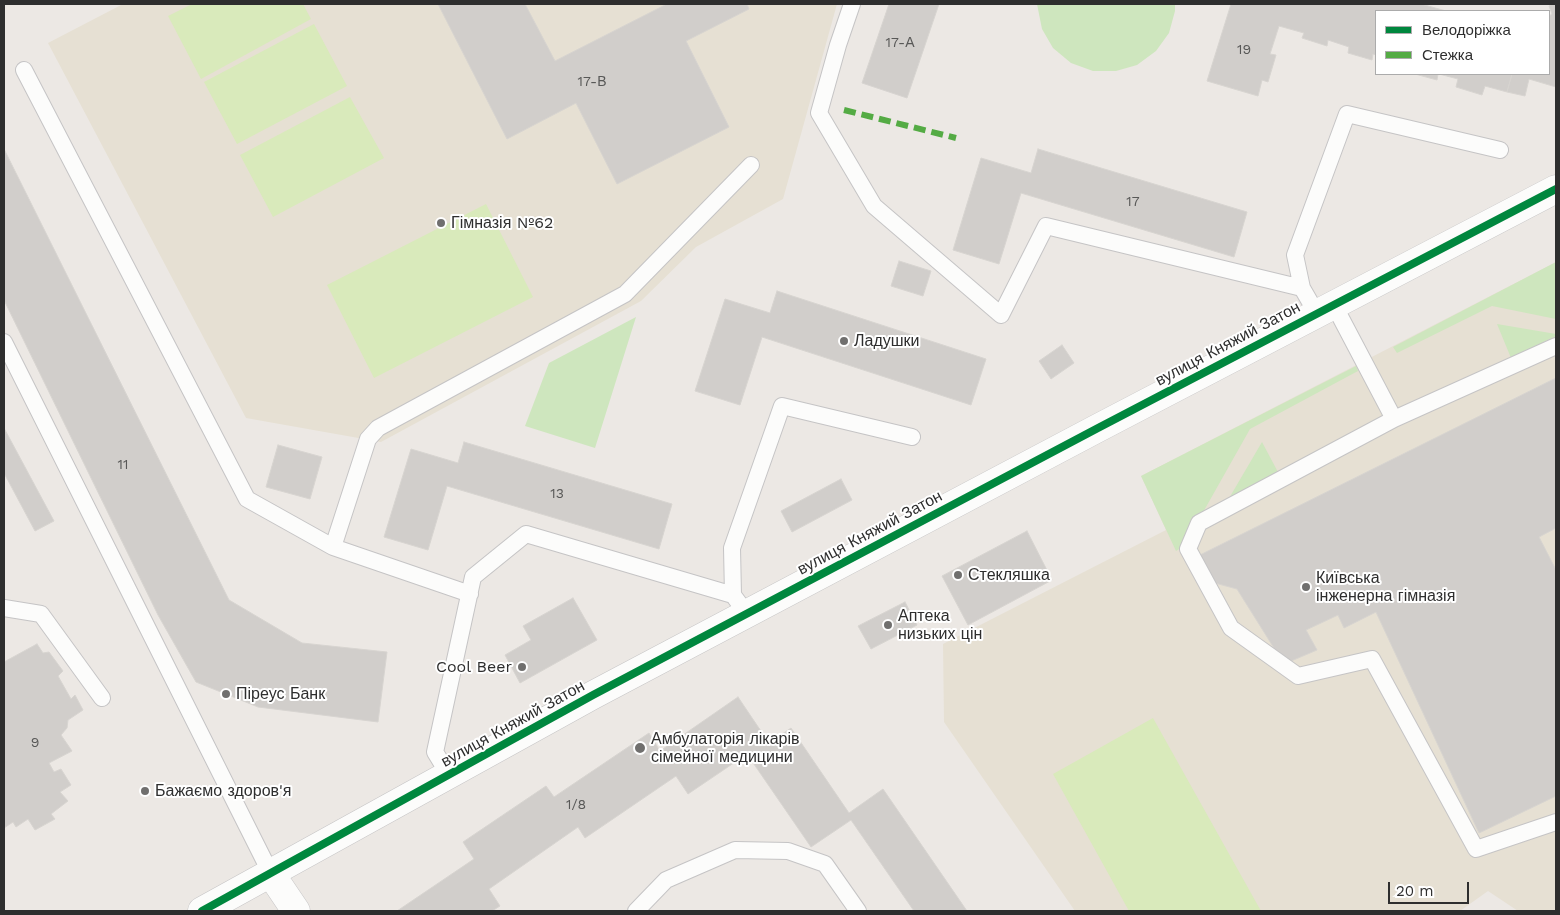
<!DOCTYPE html>
<meta charset="utf-8">
<style>
body{margin:0}
#map{position:relative;width:1560px;height:915px;overflow:hidden;background:#ece8e4;font-family:"Work Sans",sans-serif}
canvas{display:block}
.frame{position:absolute;inset:0;border:5px solid #2e2e2e;pointer-events:none}
.legend{position:absolute;left:1375px;top:10px;width:175px;height:65px;box-sizing:border-box;background:#fff;border:1px solid #ababab;margin:0;padding:6px 9px;list-style:none;font-size:15px;color:#2e2e2e}
.legend li{display:flex;align-items:center;gap:10px;height:25px}
.legend b{width:25px;border:1px solid #ababab}
.scale{position:absolute;left:1388px;top:882px;width:81px;height:22px;box-sizing:border-box;border:2px solid #2e2e2e;border-top:0;padding-left:6px;font-size:15px;line-height:18px;white-space:nowrap;color:#2e2e2e;-webkit-text-stroke:4px #fff;paint-order:stroke}
</style>
<div id="map">
<canvas width="1560" height="915"></canvas>
<div class="frame"></div>
<ul class="legend">
<li><b style="height:6px;background:#00873e"></b>Велодоріжка</li>
<li><b style="height:6px;background:#54ab44"></b>Стежка</li>
</ul>
<div class="scale">20 m</div>
</div>
<script>
const g = document.querySelector('canvas').getContext('2d');
g.lineJoin = 'round';
function paint(path, color) { g.fillStyle = color; g.fill(path, 'evenodd'); }
const shape = rows => new Path2D(rows.map(r => 'M' + r).join(''));
function trace(path, color, width, dash) { g.strokeStyle = color; g.lineWidth = width; g.lineCap = dash ? 'butt' : 'round'; g.setLineDash(dash || []); g.stroke(path); }
function drawText(font, color, halo, rows, align = 'center') {
  g.font = font + ' "Work Sans",sans-serif'; g.lineWidth = 4; g.setLineDash([]); g.textBaseline = 'middle'; g.strokeStyle = halo; g.fillStyle = color; for (const [text, x, y, turn = 0] of rows) {
    g.save(); g.translate(x, y); g.rotate((+turn || 0) * Math.PI / 180); g.textAlign = isNaN(turn) ? turn : align; if (halo) g.strokeText(text, 0, 0); g.fillText(text, 0, 0); g.restore();
  }
}
const education = shape([
 [123,4,837,4,783,199,696,247,641,301,381,442,246,418,48,43],
 [1556,262,1556,911,1518,911,1488,891,1460,911,1075,911,944,722,943,644,1166,530,1141,476]
]);
const green = shape([
 [1037,4,1175,4,1175,11,1169,33,1156,51,1137,65,1116,71,1093,71,1071,63,1053,48,1042,29],
 [1556,262,1556,319,1492,306,1397,353,1393,347],
 [636,317,595,448,525,426,549,363],
 [1497,324,1556,334,1556,336,1511,358],
 [1356,366,1358,371,1250,429,1184,546,1176,551,1141,476],
 [1262,442,1279,474,1228,500]
]);
const pitch = shape([
 [192,4,303,4,311,19,201,79,168,16],
 [314,24,347,86,237,144,204,82],
 [350,97,384,158,273,217,240,155],
 [486,204,533,297,374,378,327,285],
 [1153,718,1261,911,1129,911,1053,774]
]);
const building = shape([
 [438,4,525,4,555,61,665,5,664,4,747,4,749,9,686,41,729,127,617,184,576,103,507,139,438,4],
 [889,4,939,4,907,98,862,83,889,4],
 [1231,4,1421,4,1446,11,1376,11,1376,55,1373,54,1372,60,1348,53,1349,47,1328,40,1327,46,1302,38,1304,33,1279,26,1270,54,1276,55,1268,82,1262,80,1258,96,1207,81,1231,4],
 [1552,4,1556,4,1556,87,1529,79,1525,96,1507,92,1512,74,1549,74,1549,16,1552,14,1549,6,1552,4],
 [1415,74,1438,74,1437,80,1415,74],
 [1439,74,1512,74,1507,92,1485,86,1482,95,1456,87,1458,79,1439,74],
 [4,149,229,600,302,643,387,652,378,722,258,707,196,682,158,615,4,300,4,149],
 [1038,149,1247,212,1234,257,1021,193,999,264,953,250,981,158,1031,173,1038,149],
 [899,261,931,271,923,296,891,286,899,261],
 [777,291,986,359,971,405,762,337,740,405,695,391,725,299,770,313,777,291],
 [1062,345,1074,363,1051,379,1039,361,1062,345],
 [1556,378,1556,528,1539,537,1556,570,1556,796,1479,833,1376,612,1344,628,1338,615,1306,630,1317,650,1284,664,1237,589,1215,583,1200,555,1556,378],
 [4,428,54,521,35,531,4,473,4,428],
 [464,442,672,504,659,549,447,486,428,550,384,537,411,449,458,463,464,442],
 [278,445,322,457,310,499,266,487,278,445],
 [841,479,852,500,792,532,781,511,841,479],
 [1027,531,1052,580,968,625,942,576,1027,531],
 [573,598,597,640,520,683,505,655,531,640,523,626,573,598],
 [905,602,917,625,871,649,858,626,905,602],
 [37,644,43,653,49,652,63,671,58,676,71,699,75,695,83,710,68,720,67,728,61,735,72,751,49,763,54,772,61,769,71,785,60,792,68,801,51,814,55,819,35,830,28,819,16,827,13,822,4,828,4,662,37,644],
 [738,697,769,743,791,728,849,813,883,789,967,911,914,911,851,820,811,847,747,754,688,794,676,776,585,838,578,827,489,889,500,906,492,911,397,911,474,859,463,842,546,786,554,797,649,733,660,751,738,697]
]);
const lane = shape([
 [852,4,838,45,819,113,874,206,1001,315,1046,226,1302,288],
 [24,70,247,499,333,547,470,594],
 [1334,305,1394,419],
 [1317,314,1302,288,1295,255,1347,114,1500,150],
 [4,342,271,874],
 [1556,346,1394,419,1199,523,1188,549,1231,628,1298,676,1372,659,1476,849,1556,822],
 [333,547,368,439,378,428,625,294,751,165],
 [733,595,732,548,782,406,912,437],
 [4,608,41,614,102,698],
 [449,775,435,752,473,577,526,534,733,595,747,614],
 [636,911,666,880,735,850,788,851,825,864,858,911]
]);
const street = shape([
 [271,874,296,911],
 [202,911,593,695,1098,428,1556,189]
]);
const quiet = shape([
 [844,110,956,138]
]);
const cycleway = shape([
 [202,911,593,695,1098,428,1556,189]
]);
const markers = [
 [441,223,5,"#706f6e"],
 [844,341,5,"#706f6e"],
 [958,575,5,"#706f6e"],
 [1306,587,5,"#706f6e"],
 [888,625,5,"#706f6e"],
 [522,667,5,"#706f6e"],
 [226,694,5,"#706f6e"],
 [640,748,6,"#706f6e"],
 [145,791,5,"#706f6e"]
];
const numberNames = [
 ["17-А",900,43],
 ["19",1244,50],
 ["17-В",592,82],
 ["17",1133,202],
 ["11",123,465],
 ["13",557,494],
 ["9",35,743],
 ["1/8",576,805]
];
const poiNames = [
 ["Гімназія №62",451,223],
 ["Ладушки",854,341],
 ["Стекляшка",968,575],
 ["Київська",1316,578],
 ["інженерна гімназія",1316,596],
 ["Аптека",898,616],
 ["низьких цін",898,634],
 ["Cool Beer",512,667,"right"],
 ["Піреус Банк",236,694],
 ["Амбулаторія лікарів",651,739],
 ["сімейної медицини",651,757],
 ["Бажаємо здоров'я",155,791]
];
const streetNames = [
 ["вулиця Княжий Затон",1228,344,-28],
 ["вулиця Княжий Затон",870,533,-28],
 ["вулиця Княжий Затон",513,724,-29]
];
paint(education, '#e6e0d3');
paint(green, '#cee6be');
paint(pitch, '#d9eabb');
paint(building, '#d1cecb');
trace(building, '#d7d4d0', 1);
trace(lane, '#c5c4c5', 18);
trace(street, '#c5c4c5', 29);
trace(lane, '#fcfcfb', 16);
trace(street, '#fcfcfb', 28);
trace(quiet, '#54ab44', 6, [12, 6]);
trace(cycleway, '#00873e', 8);
for (const [x, y, r, color] of markers) { const dot = new Path2D(); dot.arc(x, y, r, 0, 2 * Math.PI); g.fillStyle = color; g.fill(dot); trace(dot, '#fff', 2); }
drawText('14px', '#585857', null, numberNames);
drawText('16px', '#2e2e2e', '#fff', poiNames, 'left');
drawText('16px', '#2e2e2e', '#fff', streetNames);
</script>
